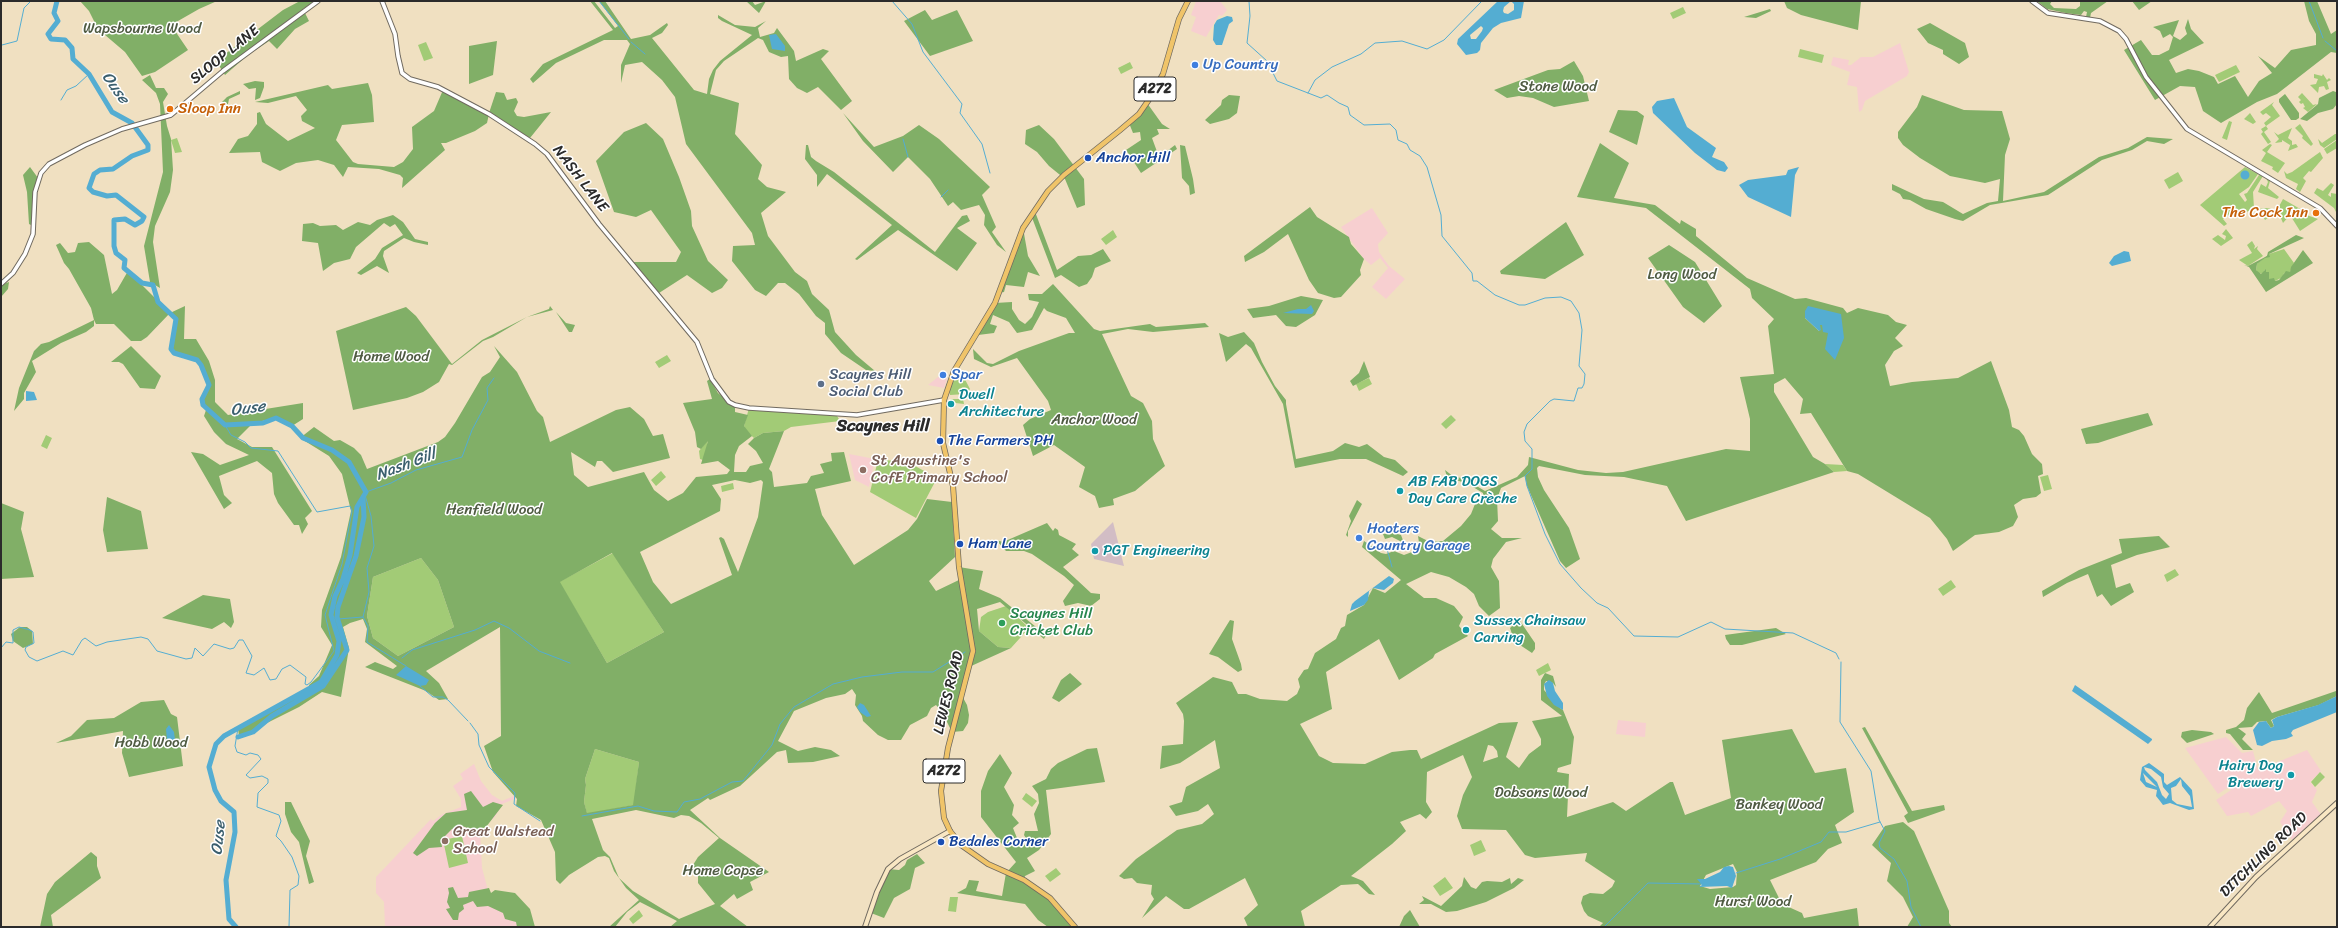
<!DOCTYPE html>
<meta charset="utf-8">
<style>
body{margin:0}
#map{position:relative;width:2338px;height:928px;overflow:hidden;background:#f0e0c1;font-family:Sriracha,sans-serif}
canvas{display:block}
.frame{position:absolute;inset:0;border:2px solid #2b2b2b;pointer-events:none}
</style>
<div id="map">
<canvas width="2338" height="928"></canvas>
<div class="frame"></div>
</div>
<script>
const g = document.querySelector('canvas').getContext('2d');
g.lineJoin = 'round';
function paint(path, color) { g.fillStyle = color; g.fill(path, 'evenodd'); }
const shape = rows => new Path2D(rows.map(r => 'M' + r).join(''));
function trace(path, color, width, dash) { g.strokeStyle = color; g.lineWidth = width; g.lineCap = dash ? 'butt' : 'round'; g.setLineDash(dash || []); g.stroke(path); }
function drawText(font, color, halo, rows, align = 'center') {
  g.font = font + ' Sriracha,sans-serif'; g.lineWidth = 3; g.setLineDash([]); g.textBaseline = 'middle'; g.strokeStyle = halo; g.fillStyle = color; for (const [text, x, y, turn = 0] of rows) {
    g.save(); g.translate(x, y); g.rotate((+turn || 0) * Math.PI / 180); g.textAlign = isNaN(turn) ? turn : align; if (halo) g.strokeText(text, 0, 0); g.fillText(text, 0, 0); g.restore();
  }
}
const built = shape([
 [1196,1,1220,1,1227,10,1222,16,1219,15,1206,37,1191,31,1196,17,1191,15],
 [1900,43,1909,72,1907,76,1865,101,1862,110,1859,112,1857,87,1847,85,1850,72,1831,65,1833,57,1849,60,1848,65,1851,65,1861,57,1873,57],
 [1372,208,1388,233,1378,244,1379,252,1389,266,1405,279,1386,299,1372,287,1388,268,1380,258,1371,265,1364,259,1341,227],
 [943,373,947,379,944,388,928,385],
 [849,454,875,459,869,487,855,480],
 [1618,720,1646,723,1645,737,1616,734],
 [2226,737,2242,753,2253,751,2258,770,2307,750,2321,771,2310,782,2317,790,2312,802,2322,816,2292,840,2280,822,2287,811,2279,801,2251,816,2248,812,2227,816,2216,800,2231,790,2229,787,2218,794,2185,748],
 [474,764,481,781,492,795,502,801,516,795,517,798,502,804,495,817,480,830,482,868,489,894,534,927,385,927,384,902,376,893,376,877,431,819,433,821,441,815,461,807,461,799,453,786,463,779,460,774]
]);
const industrial = shape([
 [1113,522,1124,566,1094,559,1091,544]
]);
const green = shape([
 [1683,7,1686,13,1673,19,1670,13],
 [426,42,433,58,424,61,418,45],
 [1800,49,1824,55,1822,63,1798,57],
 [1130,62,1133,68,1121,74,1118,68],
 [2236,65,2240,72,2219,82,2215,75],
 [2314,74,2322,76,2323,74,2327,80,2329,78,2331,80,2327,82,2329,89,2326,90,2324,86,2319,87,2318,93,2310,85,2316,84,2318,79,2314,78],
 [2302,93,2313,105,2317,104,2308,112,2303,108,2305,107,2303,103,2301,104,2299,102,2301,100,2298,97],
 [2274,102,2272,105,2280,116,2266,126,2268,129,2264,132,2271,142,2268,144,2261,134,2263,132,2261,129,2266,126,2264,123,2271,117,2266,113,2263,115,2260,112],
 [2250,113,2256,122,2253,124,2244,119],
 [2229,121,2232,122,2227,140,2222,138],
 [2300,124,2313,144,2311,146,2302,138,2303,136,2295,128],
 [2292,128,2288,138,2292,141,2292,145,2296,144,2298,147,2288,151,2291,143,2290,145,2282,140,2282,142,2275,143,2279,139,2274,132,2278,135],
 [2335,134,2337,134,2337,139,2324,148,2320,145,2318,139,2322,143],
 [177,138,182,152,175,153,171,140],
 [2337,140,2337,148,2327,154,2324,149],
 [2270,144,2272,145,2267,152,2285,163,2278,173,2272,169,2273,167,2261,161,2266,153,2262,150],
 [2320,152,2323,158,2311,172,2309,171,2303,178,2306,181,2300,192,2296,189,2298,184,2286,178,2284,171,2287,174,2292,172],
 [2245,167,2258,174,2249,187,2239,194,2245,202,2247,200,2244,194,2247,193,2259,175,2263,176,2253,192,2254,208,2241,215,2233,208,2229,213,2230,217,2228,215,2223,219,2227,224,2224,226,2200,205],
 [2178,172,2183,181,2169,189,2164,180],
 [2266,178,2270,181,2268,188,2279,197,2277,199,2258,192,2261,184,2266,187,2268,182],
 [2331,183,2334,185,2328,195,2331,197,2331,193,2337,194,2337,214,2334,208,2314,193,2317,188,2323,191],
 [2283,199,2302,210,2301,213,2318,219,2300,231,2290,215,2283,223,2280,216,2282,215,2279,211,2276,212],
 [2266,208,2272,209,2272,212,2269,209,2267,210,2264,215,2266,218,2270,214,2272,215,2265,220,2259,209],
 [2226,229,2233,238,2221,246,2212,239,2218,235,2225,240,2226,236,2222,234],
 [1113,230,1117,237,1106,245,1101,239],
 [2252,241,2255,246,2254,249,2258,246,2257,249,2263,256,2248,266,2239,260,2252,253,2247,245],
 [2284,249,2294,263,2290,272,2284,273,2283,277,2275,281,2269,280,2265,270,2263,274,2258,273,2256,270,2257,264,2269,254],
 [667,355,671,361,659,368,655,362],
 [959,368,970,389,966,394,950,395,949,389],
 [1369,378,1372,384,1359,391,1356,384],
 [951,399,963,399,964,404,947,402],
 [749,408,836,414,840,421,791,427,784,431,763,433,754,438,746,431,744,426],
 [1451,415,1456,420,1446,429,1441,424],
 [46,435,52,438,47,449,41,446],
 [708,440,707,447,703,460,700,459,699,451],
 [878,460,906,461,937,478,916,518,870,492],
 [1825,464,1843,465,1847,471,1834,472],
 [661,471,666,477,656,486,651,480],
 [2048,475,2052,489,2044,491,2040,477],
 [733,483,734,489,722,492,721,486],
 [613,553,664,632,607,663,559,582],
 [421,558,438,580,454,627,398,656,373,638,367,616,373,577],
 [2175,569,2179,575,2167,582,2164,575],
 [1951,580,1956,587,1943,596,1938,589],
 [1006,606,1029,628,1011,648,998,647,979,631,981,617,988,612],
 [1548,663,1551,670,1539,676,1536,670],
 [595,749,639,762,634,805,587,814,584,802,586,785,585,779],
 [2320,772,2325,777,2315,787,2311,782],
 [1026,793,1037,801,1032,807,1022,799],
 [462,836,468,863,449,868,443,840],
 [1481,840,1486,851,1474,856,1470,845],
 [1056,868,1061,874,1050,882,1045,876],
 [1445,877,1453,888,1440,896,1433,886],
 [950,897,958,897,956,912,948,911],
 [639,910,643,916,633,924,629,919]
]);
const forest = shape([
 [80,1,217,1,199,9,171,25,188,50,155,72,142,76,125,52,98,29,89,11],
 [300,1,315,1,303,9,309,21,295,29,277,49,269,41,248,55,225,75,216,61,283,10],
 [590,1,594,1,615,28,618,26,599,1,605,1,631,39,650,35,667,23,668,25,662,33,652,38,694,90,707,94,709,79,713,70,720,61,752,35,722,21,718,18,718,15,735,25,755,27,766,21,758,28,760,37,774,33,777,28,794,51,796,61,823,49,829,51,821,59,852,101,841,110,818,87,807,93,797,88,789,79,788,56,781,57,769,52,763,40,758,38,724,61,716,70,710,94,739,103,735,134,762,165,758,179,767,187,786,192,761,213,768,236,795,272,807,281,812,294,829,310,835,332,856,355,875,371,866,370,841,353,825,334,825,323,816,316,799,294,785,283,778,283,766,296,755,290,732,261,733,246,755,245,752,233,686,144,675,97,662,80,642,62,625,65,621,83,621,65,630,44,627,40,604,40,556,63,533,83,530,79,543,64,613,30],
 [746,1,752,1,755,5,766,1,759,13],
 [1784,1,1861,1,1858,30,1801,15,1787,8],
 [2037,1,2052,1,2050,4,2054,8,2076,9,2080,6,2080,1,2108,1,2091,13,2090,18,2086,17,2087,12,2084,11,2081,15,2066,13,2047,9],
 [2132,1,2152,1,2139,10],
 [2304,1,2317,1,2331,34,2337,30,2337,53,2331,52,2277,94,2257,102,2221,123,2203,111,2195,87,2180,86,2155,100,2124,50,2141,40,2152,55,2159,55,2169,50,2173,37,2170,34,2163,38,2160,31,2153,27,2179,20,2173,36,2180,40,2187,34,2185,28,2188,19,2191,29,2204,43,2169,60,2176,73,2188,69,2199,71,2214,77,2218,84,2235,76,2248,97,2259,81,2272,73,2258,56,2275,68,2291,50,2316,45,2316,34,2309,21],
 [1770,9,1771,11,1756,18,1744,17],
 [925,10,932,20,957,10,973,41,930,56,904,21],
 [1930,23,1965,43,1969,57,1959,64,1943,54,1943,50,1928,43,1917,29],
 [497,41,493,75,469,84,469,46],
 [1574,61,1583,76,1589,101,1554,107,1533,98,1519,96,1507,98,1494,90,1548,70,1560,69],
 [150,75,156,88,164,88,168,94,163,102,167,126,171,139,173,170,170,192,155,226,153,242,160,288,150,282,144,246,163,172,160,104,156,93,142,80],
 [255,81,264,82,264,87,260,98,255,100,256,88,249,89,243,84],
 [368,83,372,95,374,122,342,125,336,140,353,162,358,164,394,167,403,162,413,149,412,127,434,111,443,90,489,113,496,92,504,93,507,100,516,98,518,102,514,111,517,116,524,117,551,112,530,138,489,114,487,123,475,131,446,143,441,143,445,150,402,188,403,178,400,175,379,169,348,167,343,177,334,165,318,160,296,163,280,171,262,162,260,152,229,153,238,139,248,136,257,124,257,113,260,112,266,124,288,141,315,128,302,121,301,116,307,110,296,96,268,103,255,102,328,85,332,89],
 [240,91,240,94,229,99,228,104,224,106,222,102,227,97],
 [2333,91,2336,92,2337,104,2333,109,2318,113,2307,121,2300,119,2318,104,2319,98],
 [2285,94,2299,113,2299,118,2296,120,2291,120,2279,102,2279,99],
 [1229,95,1240,96,1237,113,1229,119,1210,124,1205,120,1221,105,1222,100],
 [1922,95,1964,110,2002,111,2010,139,2005,155,2003,201,2044,192,2099,157,2128,148,2147,137,2173,139,2164,144,2147,141,2132,150,2102,160,2048,195,1990,205,1963,221,1955,219,1926,209,1910,200,1903,199,1900,194,1892,190,1892,184,1924,199,1943,202,1963,214,1987,203,1998,201,2000,179,1985,183,1950,176,1920,158,1903,145,1898,138,1898,132,1917,107],
 [1147,103,1162,124,1170,129,1157,129,1159,134,1152,138,1159,157,1175,145,1177,149,1141,173,1126,150,1141,140,1140,132,1133,133,1129,123],
 [1618,110,1637,111,1644,116,1637,145,1609,132],
 [843,113,874,147,903,136,919,125,939,139,990,187,982,195,996,227,992,232,1006,252,997,245,984,225,985,215,979,205,961,210,953,202,948,206,930,179,908,157,893,172,863,141],
 [646,123,663,139,679,177,691,211,692,226,708,261,728,280,722,288,712,293,687,275,659,293,633,262,676,262,681,252,651,210,636,217,614,212,596,161,624,132],
 [1039,125,1054,139,1084,179,1085,205,1077,208,1065,179,1049,166,1037,152,1025,144,1026,130],
 [1600,143,1629,163,1614,198,1655,205,1680,224,1681,220,1696,229,1696,236,1747,278,1795,299,1806,298,1843,308,1847,313,1858,308,1888,315,1896,322,1907,325,1895,338,1903,346,1894,351,1885,365,1890,386,1912,382,1958,378,1991,361,2009,410,2012,427,2019,430,2024,436,2032,454,2042,464,2043,474,2038,476,2041,493,2036,497,2023,499,2014,505,2018,517,2013,526,1999,532,1975,535,1953,551,1947,539,1930,518,1858,474,1847,471,1811,413,1800,414,1803,399,1785,378,1774,384,1774,392,1813,457,1825,464,1834,472,1686,521,1667,486,1624,477,1585,475,1539,466,1537,468,1538,477,1544,490,1569,528,1580,559,1566,568,1560,561,1527,486,1525,476,1501,488,1497,499,1498,521,1491,529,1502,538,1522,538,1506,542,1493,559,1491,567,1499,581,1500,608,1489,616,1479,606,1474,594,1466,587,1449,577,1431,572,1406,584,1424,598,1436,598,1454,606,1463,617,1459,626,1468,636,1435,654,1433,658,1399,680,1379,639,1326,672,1332,709,1300,724,1319,756,1333,763,1365,764,1392,752,1410,750,1417,750,1421,759,1499,723,1518,722,1506,757,1519,768,1529,754,1541,745,1541,739,1532,721,1562,716,1541,700,1541,680,1545,673,1553,676,1556,687,1553,683,1546,681,1544,685,1544,690,1560,708,1563,710,1574,737,1571,764,1558,768,1557,772,1569,774,1567,817,1613,802,1626,811,1670,782,1673,782,1685,815,1731,798,1722,740,1792,729,1815,773,1846,768,1854,812,1835,825,1842,843,1828,849,1816,862,1770,880,1782,904,1802,913,1804,918,1857,908,1859,927,1599,927,1603,923,1588,916,1584,911,1581,903,1583,896,1590,893,1603,894,1612,887,1615,881,1585,861,1587,853,1535,858,1525,855,1506,830,1462,829,1457,816,1463,795,1472,777,1463,755,1427,772,1426,802,1432,812,1426,819,1420,814,1400,822,1406,831,1392,844,1351,876,1363,881,1375,895,1369,894,1358,884,1341,885,1301,911,1305,927,1248,927,1244,918,1258,905,1245,878,1189,909,1184,909,1166,896,1142,918,1154,899,1151,894,1152,885,1137,883,1132,878,1124,879,1119,876,1136,859,1177,830,1202,824,1214,814,1208,804,1198,811,1176,816,1169,806,1182,802,1186,787,1220,768,1215,740,1180,763,1160,769,1162,746,1183,744,1184,721,1183,714,1176,703,1213,677,1232,682,1238,694,1246,694,1260,699,1287,701,1297,694,1300,687,1298,679,1304,670,1308,669,1315,653,1336,639,1341,628,1345,626,1347,615,1364,605,1373,588,1385,593,1401,580,1362,547,1364,541,1381,553,1386,554,1394,551,1404,555,1420,549,1418,536,1430,542,1443,541,1461,526,1471,514,1477,499,1483,496,1483,493,1468,484,1447,477,1445,470,1454,477,1463,478,1485,491,1517,477,1528,465,1529,457,1578,470,1606,473,1623,472,1726,449,1750,451,1750,419,1740,377,1774,374,1768,326,1774,319,1752,298,1750,289,1646,208,1577,197],
 [1841,314,1820,325,1819,331,1805,318],
 [1488,745,1493,746,1497,751,1498,757,1483,762],
 [1733,864,1737,872,1736,885,1733,887,1710,889,1700,886,1706,875],
 [806,145,808,145,811,157,816,161,834,172,935,252,962,216,967,215,970,221,957,228,977,243,957,271,898,230,857,260,855,259,892,225,827,174,817,187,817,175,805,159],
 [1180,145,1185,146,1193,179,1195,193,1190,195,1189,186,1182,178],
 [30,167,38,178,33,226,29,224,27,192,23,175],
 [1310,207,1317,217,1349,237,1351,244,1364,259,1360,270,1361,275,1341,297,1334,298,1318,293,1309,280,1288,234,1264,252,1245,262,1244,256],
 [1034,209,1057,270,1078,256,1091,255,1103,249,1111,261,1095,268,1092,277,1087,284,1079,287,1061,275,1055,278,1031,215],
 [393,215,403,222,415,239,428,242,428,245,414,242,404,238,384,251,383,256,389,273,377,266,361,275,357,273,375,259,382,248,403,235,395,224,390,227,384,223,356,247,350,259,334,263,323,271,318,243,302,241,303,224,313,223,320,226,336,225,343,230,358,222,370,225,377,220],
 [1566,222,1584,255,1545,279,1501,274,1500,271],
 [1023,228,1028,256,1040,276,1028,272,1024,287,1006,285,1004,292,999,293],
 [2296,235,2304,238,2269,254,2270,257,2265,258,2257,264,2256,270,2261,274,2266,269,2266,272,2269,272,2269,279,2274,278,2275,281,2279,280,2286,271,2290,272,2291,267,2303,250,2313,263,2266,292,2249,267,2244,265,2248,266,2267,256,2268,252],
 [89,242,104,255,112,294,117,290,128,271,170,313,185,306,184,339,196,339,209,361,215,380,215,402,228,415,303,403,303,419,292,426,276,418,253,423,237,439,252,447,272,447,312,511,305,518,308,524,302,534,299,525,294,525,278,503,274,494,272,473,257,461,219,476,224,495,232,503,224,509,191,452,203,454,220,465,249,455,226,444,214,432,204,416,206,410,202,399,209,385,205,372,197,360,185,355,178,355,171,349,175,319,170,313,147,337,141,341,131,341,114,324,96,324,94,320,94,326,86,332,61,343,32,361,36,372,24,393,24,399,14,411,19,388,34,351,41,344,49,342,94,320,91,308,69,269,64,263,56,245,60,243,68,253,75,252,78,243],
 [1669,245,1695,262,1722,306,1704,323,1683,307,1648,258],
 [9,282,8,289,1,297,1,285],
 [1053,284,1094,329,1100,331,1150,324,1156,327,1205,323,1209,327,1153,332,1128,329,1102,334,1131,396,1143,403,1152,421,1153,439,1165,466,1135,491,1113,499,1114,505,1099,508,1095,496,1079,487,1085,467,1054,445,1033,456,1023,425,1030,419,1051,410,1048,401,1017,358,991,367,974,359,973,349,987,363,993,364,1019,351,1069,333,1075,333,1066,318,1047,311,1044,308,1032,330,1017,333,1009,322,993,315,990,324,997,326,994,333,978,335,995,303,1012,302,1012,309,1019,320,1025,324,1032,317,1039,302,1029,300,1028,294,1042,294],
 [1301,296,1323,300,1315,315,1296,327,1286,326,1276,315,1253,318,1247,309,1269,306],
 [550,306,553,310,527,317,493,337,483,341,452,365,449,364,439,382,423,392,407,398,353,410,336,331,406,307,416,316,452,364,482,340,527,317,549,309],
 [556,312,566,323,575,325,572,332,569,332],
 [1244,332,1254,343,1262,362,1275,386,1286,400,1286,404,1296,459,1333,451,1345,443,1359,447,1367,444,1384,457,1395,460,1408,472,1403,476,1366,459,1340,459,1295,468,1283,404,1251,348,1246,344,1226,362,1219,333,1228,337],
 [131,346,161,376,155,389,140,388,123,364,119,362,111,362],
 [494,346,517,372,537,411,543,417,550,442,616,410,630,407,644,419,653,436,663,434,670,458,613,472,602,461,597,461,595,467,571,452,574,475,588,487,644,472,654,490,668,501,683,493,696,477,727,474,730,470,718,461,701,464,708,441,701,449,697,447,695,432,683,403,712,399,707,381,710,379,718,393,735,407,735,412,748,415,744,426,752,436,739,446,735,455,734,472,746,472,750,466,763,463,756,451,748,444,754,438,763,433,784,431,769,469,772,472,774,487,807,483,811,476,824,473,820,464,832,461,831,453,844,452,851,481,815,489,822,515,854,565,908,530,917,519,927,499,952,502,955,557,929,581,936,591,961,579,959,567,983,571,979,589,1000,598,1046,635,1044,639,1000,602,977,609,979,631,998,647,1011,648,969,667,961,694,967,705,969,715,968,723,963,731,952,732,942,712,936,705,931,708,927,716,910,725,901,740,888,740,878,735,863,721,862,716,855,705,856,695,852,689,845,694,826,698,794,711,778,741,798,751,815,747,831,750,840,756,813,762,788,763,786,750,777,752,740,786,710,800,708,798,690,810,720,838,769,872,750,882,753,890,737,899,734,894,720,906,748,927,670,927,677,921,640,902,627,912,615,927,609,927,639,900,626,888,614,871,609,858,605,856,598,857,569,875,560,884,556,880,555,852,541,820,516,806,517,799,493,772,484,746,501,736,500,627,426,671,439,683,448,699,439,700,426,691,365,667,375,662,393,669,397,666,365,642,367,629,363,619,350,623,343,627,349,648,341,697,322,692,299,707,239,737,238,728,309,689,309,685,319,676,332,645,321,627,322,610,341,557,351,511,342,474,329,456,300,438,314,427,334,441,340,440,354,448,361,455,367,469,438,442,445,437,455,423,482,377,490,372,500,357],
 [735,480,750,483,761,480,763,482,758,517,738,572,724,539,721,537,719,538,732,575,671,604,653,582,640,552,720,511,721,499,712,485],
 [612,553,664,632,607,663,560,582],
 [421,558,438,580,454,627,398,656,373,638,367,616,373,577],
 [595,749,639,762,633,805,587,813,584,802,586,785,585,779],
 [636,810,674,818,681,815,689,816,701,823,719,838,698,857,693,865,698,875,698,883,715,904,679,919,633,891,619,878,610,857,603,850,592,819],
 [1364,361,1370,377,1353,386,1350,381,1359,373],
 [2148,413,2153,425,2098,443,2086,444,2081,429],
 [107,497,141,511,148,549,107,552,103,530],
 [1357,500,1362,504,1348,531,1348,537,1346,535,1351,521,1349,516],
 [1,503,24,512,21,529,34,577,1,579],
 [1047,523,1053,531,1055,528,1058,530,1059,535,1076,544,1072,549,1079,555,1063,567,1091,593,1100,594,1100,599,1091,606,1078,603,1065,606,1063,601,1074,585,1064,576,1032,554,1024,551,1006,551,996,540,1003,542],
 [1394,533,1401,535,1404,543,1392,537,1385,539,1383,534],
 [2159,536,2170,547,2137,555,2111,565,2116,588,2130,583,2134,592,2111,606,2102,594,2097,597,2088,574,2067,583,2043,597,2042,591,2079,570,2122,553,2119,539],
 [203,595,230,599,234,622,231,628,224,622,212,629,162,618],
 [1230,620,1234,621,1232,639,1241,664,1242,670,1238,672,1218,657,1209,654],
 [1517,621,1520,621,1535,643,1535,649,1532,653,1520,645,1512,634,1510,628],
 [20,627,27,627,32,631,33,644,23,648,13,641,11,634],
 [1776,628,1786,634,1742,645,1730,645,1726,639,1725,635],
 [1070,673,1082,684,1059,702,1052,698,1061,680],
 [2336,691,2337,696,2319,705,2277,717,2271,720,2274,726,2271,728,2266,721,2257,722,2252,727,2238,728,2246,734,2242,739,2253,750,2243,750,2230,734,2226,733,2226,730,2236,727,2244,720,2247,708,2259,692,2272,713],
 [164,700,171,714,177,717,183,766,129,777,122,753,123,731,56,743,71,736,87,720,114,718,141,702],
 [1865,727,1912,811,1944,805,1945,810,1908,823,1904,816,1908,813,1862,728],
 [2192,730,2211,732,2214,734,2187,743,2181,737,2182,732],
 [1097,748,1105,782,1046,790,1051,834,1039,850,1027,858,1035,871,1025,876,1024,880,1050,898,1075,927,1048,927,1038,920,1025,904,957,893,966,888,969,880,979,881,976,891,1002,896,1006,873,1016,862,981,817,981,791,988,771,1000,754,1012,773,1004,787,1014,805,1012,815,1019,823,1013,828,1021,848,1028,842,1024,835,1025,831,1038,831,1034,814,1039,803,1038,794,1032,786,1046,779,1051,769,1058,763,1087,749],
 [471,791,483,807,493,802,503,805,486,827,475,831,462,826,452,829,441,840,442,847,429,848,417,856,413,853,435,823,446,813,467,810,464,794],
 [285,802,291,802,310,841,306,856,314,882,309,884,299,842,291,832,285,814],
 [1903,822,1914,831,1949,911,1949,923,1952,927,1907,927,1913,917,1903,897,1887,881,1891,863,1872,845,1885,826],
 [91,852,97,857,97,866,101,878,51,915,53,927,40,927,47,894,55,882],
 [917,854,925,863,915,868,910,889,894,898,884,918,871,913,877,892,888,869,899,870,905,865,907,860],
 [1464,877,1471,887,1476,889,1482,882,1487,881,1502,882,1510,878,1511,884,1518,878,1524,880,1514,888,1486,902,1457,911,1446,912,1431,904,1419,904,1424,900,1422,896,1441,906,1462,886],
 [453,887,458,898,468,897,469,892,489,888,491,893,495,890,515,893,530,909,535,927,517,927,516,922,505,919,503,913,488,906,477,907,473,901,463,905,464,909,459,913,458,920,453,920,446,909,450,908,447,902,449,893,448,888],
 [1410,910,1420,927,1399,927,1404,916]
]);
const water = shape([
 [1498,1,1524,1,1521,18,1501,23,1493,28,1481,43,1480,50,1477,53,1466,55,1457,44,1458,39],
 [1511,1,1514,4,1514,10,1508,14,1504,13,1503,11,1504,7],
 [1481,26,1483,28,1482,31,1476,39,1471,39,1470,35],
 [1227,16,1232,17,1233,21,1229,24,1222,45,1216,45,1213,40,1214,25,1217,20],
 [776,34,785,46,785,51,772,49,769,35],
 [1674,98,1687,127,1716,148,1712,157,1724,162,1728,168,1725,172,1717,170,1695,153,1653,113,1652,107,1657,101],
 [1799,167,1795,175,1791,217,1748,197,1739,185,1748,180,1786,175,1788,170],
 '2240.5 175a4.5 4.5 0 1 1 9 0a4.5 4.5 0 1 1-9 0Z',
 [2124,251,2129,252,2131,261,2112,266,2109,263,2114,256],
 [1311,305,1314,311,1312,314,1283,313,1298,309,1306,309],
 [1808,306,1841,314,1844,338,1835,360,1825,349,1828,333,1823,332,1822,325,1820,325,1821,330,1819,331,1805,318,1805,311],
 [26,391,34,392,37,400,26,401],
 [1389,576,1394,579,1393,583,1384,590,1373,588,1369,591,1368,600,1364,605,1350,611,1352,604,1355,601],
 [406,666,429,680,426,685,420,686,396,675],
 [1549,680,1553,683,1555,691,1563,703,1563,710,1554,705,1547,696,1544,684],
 [2075,685,2152,739,2152,740,2148,744,2072,691],
 [2337,696,2337,712,2293,730,2291,733,2293,736,2286,739,2272,741,2262,746,2257,745,2253,730,2259,722,2266,721,2271,728,2274,726,2272,720,2277,717,2318,705],
 [860,703,864,705,871,716,867,717,860,712,857,707],
 [169,725,174,732,175,740,171,744,167,740,166,729],
 [2149,763,2164,774,2164,782,2167,785,2180,777,2192,790,2194,809,2189,810,2170,803,2163,805,2160,801,2156,796,2157,790,2146,787,2140,780,2142,767],
 [2144,767,2151,769,2161,777,2163,787,2169,794,2166,799,2162,795,2157,782,2145,770],
 [2143,773,2157,787,2146,782],
 [2181,779,2182,786,2190,796,2192,807,2177,804,2172,800,2171,788,2176,786],
 [1729,866,1733,867,1736,876,1732,888,1727,886,1699,887,1702,885,1697,879,1705,879,1720,872,1724,867]
]);
const stream = shape([
 [599,1,629,39],
 [892,1,912,24,923,52,962,104,960,113,982,144,990,173],
 [1249,1,1250,16,1247,43,1267,61,1277,81,1321,98,1327,95,1339,103,1348,107,1350,115,1364,125,1390,124,1396,130,1398,140,1407,144,1410,150,1420,156,1427,167,1441,215,1442,236,1472,273,1473,281,1477,281,1495,295,1519,305,1525,305,1545,298,1561,297,1571,301,1579,313,1582,330,1579,366,1585,374,1584,384,1582,388,1578,388,1574,401,1554,399,1550,401,1527,424,1524,432,1525,441,1532,449,1532,469,1525,476,1527,486,1545,534,1560,564,1581,588,1597,603,1608,608,1634,636,1678,637,1711,622,1725,629,1793,633,1836,653,1839,659],
 [2309,1,2323,38],
 [2325,41,2337,51],
 [631,42,645,54],
 [2,45,17,41,24,8,31,1],
 [1308,93,1315,80,1332,67,1361,54,1375,43,1402,41,1427,49,1444,40,1482,1],
 [61,100,67,90,76,86,89,74],
 [903,139,908,157],
 [941,197,948,190],
 [366,492,391,483,416,470,462,457,472,430,488,400,487,388,494,378],
 [1366,543,1369,547,1387,549,1392,567],
 [363,617,369,592,367,568,374,546,371,516,365,495],
 [338,619,363,617,368,626,367,642,406,666],
 [1,648,6,642,13,643,13,630,19,627,30,630,33,632,34,643,26,647,25,650,29,657,37,661,63,651,73,655,82,640,85,638,96,646,107,642,141,637,148,639,157,651,186,659,192,658,195,648,203,656,214,644,230,649,234,648,239,640,243,640,252,656,246,673,254,675,264,668,270,680,276,679,282,669,290,665,306,677,305,684,307,685,311,682,334,651,325,615,342,564,352,511,350,506,317,512,278,451,251,448,245,442,231,435,225,425],
 [402,658,412,650,475,630,494,621,509,628,539,651,570,663],
 [1841,662,1840,722,1871,771,1879,820,1885,831,1879,843,1880,848,1894,859,1907,881,1911,907,1921,927],
 [420,686,433,697,443,697,448,700,468,721],
 [470,723,478,734,479,745,489,767,515,793,514,804,540,821],
 [238,728,235,746,237,752,246,755,250,753,258,755,261,759,246,775,250,778,262,776,268,779,268,783,258,793,257,807,279,815,281,821,276,836,281,841,292,857,299,876,298,885,290,890,289,927],
 [582,816,638,806,654,811,677,812,684,802,700,799,732,782,743,781,772,745,780,724,794,707,811,697,833,684,862,677,902,672,933,672,965,652],
 [1736,873,1780,859,1821,842,1829,832,1846,832,1880,822],
 [1604,927,1648,883,1702,884]
]);
const river = shape([
 [57,1,54,13,58,21,48,34,51,39,65,40,72,48,73,59,89,74,112,112,132,123,148,145,148,150,132,156,113,169,100,170,94,174,89,188,93,192,107,196,116,195,144,217,142,221,135,225,125,219,114,220,114,246,116,253,125,260,124,268,142,283,153,285,158,302,176,319,171,349,174,353,197,360,201,365,209,385,202,399,203,405,225,425,263,423,276,418,292,426,303,438,332,450,349,462,366,492,357,507,350,555,343,579,335,596,331,615,339,641,337,655,321,682,224,736,216,744,209,767,215,790,221,801,234,812,235,832,226,880,229,919,236,927],
 [238,737,253,732,272,716,323,686,347,650,337,617,338,607,356,556,364,517,363,498]
]);
const tertiary = shape([
 [382,1,395,34,398,56,402,73,410,79,438,87,489,114,535,144,547,154,599,224,697,342,712,379,729,402,735,405,749,408,857,415,944,400],
 [2032,1,2048,13,2100,21,2119,31,2126,39,2146,77,2187,129,2320,208,2337,226],
 [1,284,13,273,25,254,33,234,35,192,41,173,49,164,85,145,122,129,171,115,223,71,318,1]
]);
const secondary = shape([
 [865,927,877,892,888,869,900,859,950,831],
 [2210,927,2256,877,2337,803]
]);
const trunk = shape([
 [1075,927,1050,898,1024,880,988,864,961,845,950,831,944,818,941,791,948,748,973,651,959,567,953,486,943,443,944,400,954,371,995,303,1023,228,1048,191,1064,175,1119,131,1139,114,1148,101,1163,74,1179,19,1188,1]
]);
const markers = [
 [1195,65,4,"#3f7fe0"],
 [170,109,4,"#e8710a"],
 [1088,158,4,"#1a4fb4"],
 [2316,213,4,"#e8710a"],
 [943,375,4,"#3f7fe0"],
 [821,384,4,"#5c6f8a"],
 [951,404,4,"#0f9aa8"],
 [940,441,4,"#1a4fb4"],
 [863,470,4,"#8d6e63"],
 [1400,491,4,"#0f9aa8"],
 [1359,538,4,"#3f7fe0"],
 [960,544,4,"#1a4fb4"],
 [1095,551,4,"#0f9aa8"],
 [1002,623,4,"#2e9e5b"],
 [1466,630,4,"#0f9aa8"],
 [2291,775,4,"#0f9aa8"],
 [445,841,4,"#8d6e63"],
 [941,842,4,"#1a4fb4"]
];
const shields = [
 [1155,89,42],
 [944,771,42]
];
const shieldNames = [
 ["A272",1155,89],
 ["A272",944,771]
];
const parkNames = [
 ["Wapsbourne Wood",142,29],
 ["Stone Wood",1558,87],
 ["Long Wood",1682,275],
 ["Home Wood",391,357],
 ["Anchor Wood",1094,420],
 ["Henfield Wood",494,510],
 ["Hobb Wood",151,743],
 ["Dobsons Wood",1541,793],
 ["Bankey Wood",1779,805],
 ["Home Copse",723,871],
 ["Hurst Wood",1753,902]
];
const streetNames = [
 ["SLOOP LANE",225,55,-39],
 ["NASH LANE",580,179,52],
 ["LEWES ROAD",949,693,-76],
 ["DITCHLING ROAD",2264,855,-44]
];
const shopNames = [
 ["Up Country",1203,65],
 ["Spar",951,375],
 ["Hooters",1367,529],
 ["Country Garage",1367,546]
];
const foodNames = [
 ["Sloop Inn",178,109],
 ["The Cock Inn",2308,213,"right"]
];
const transitNames = [
 ["Anchor Hill",1096,158],
 ["The Farmers PH",948,441],
 ["Ham Lane",968,544],
 ["Bedales Corner",949,842]
];
const serviceNames = [
 ["Scaynes Hill",829,375],
 ["Social Club",829,392]
];
const cultureNames = [
 ["Dwell",959,395],
 ["Architecture",959,412],
 ["AB FAB DOGS",1408,482],
 ["Day Care Crèche",1408,499],
 ["PGT Engineering",1103,551],
 ["Sussex Chainsaw",1474,621],
 ["Carving",1474,638],
 ["Hairy Dog",2283,766,"right"],
 ["Brewery",2283,783,"right"]
];
const educationNames = [
 ["St Augustine's",871,461],
 ["CofE Primary School",871,478],
 ["Great Walstead",453,832],
 ["School",453,849]
];
const leisureNames = [
 ["Scaynes Hill",1010,614],
 ["Cricket Club",1010,631]
];
const waterNames = [
 ["Ouse",115,88,55],
 ["Ouse",248,409,-7],
 ["Nash Gill",406,465,-21],
 ["Ouse",219,838,-84]
];
const quarterNames = [
 ["Scaynes Hill",883,427]
];
paint(built, '#f7cfd0');
paint(industrial, '#d2bdc5');
paint(green, '#a2cb76');
paint(forest, '#81af67');
paint(water, '#54add2');
trace(stream, '#54add2', 1);
trace(river, '#54add2', 5);
trace(tertiary, '#706a60', 5.5);
trace(secondary, '#706a60', 6);
trace(trunk, '#706a60', 6);
trace(tertiary, '#fff', 3.5);
trace(secondary, '#f9e7c3', 4);
trace(trunk, '#f0c469', 4.5);
for (const [x, y, r, color] of markers) { const dot = new Path2D(); dot.arc(x, y, r, 0, 2 * Math.PI); g.fillStyle = color; g.fill(dot); trace(dot, '#fff', 1.5); }
for (const [x, y, w] of shields) { const box = new Path2D(); box.roundRect(x - w / 2, y - 12, w, 24, 3); g.fillStyle = '#fff'; g.fill(box); trace(box, '#2b2b2b', 1); }
drawText('bold 14px', '#2b2b2b', null, shieldNames);
drawText('15px', '#4f5b42', '#fff', parkNames);
drawText('15px', '#2b2b2b', '#fff', streetNames);
drawText('15px', '#366cbe', '#fff', shopNames, 'left');
drawText('15px', '#c56008', '#fff', foodNames, 'left');
drawText('15px', '#164399', '#fff', transitNames, 'left');
drawText('15px', '#4e5e75', '#fff', serviceNames, 'left');
drawText('15px', '#0d838f', '#fff', cultureNames, 'left');
drawText('15px', '#785e54', '#fff', educationNames, 'left');
drawText('15px', '#27864d', '#fff', leisureNames, 'left');
drawText('italic 16px', '#3b5f6e', '#fff', waterNames);
drawText('bold 17px', '#2b2b2b', '#fff', quarterNames);
</script>
